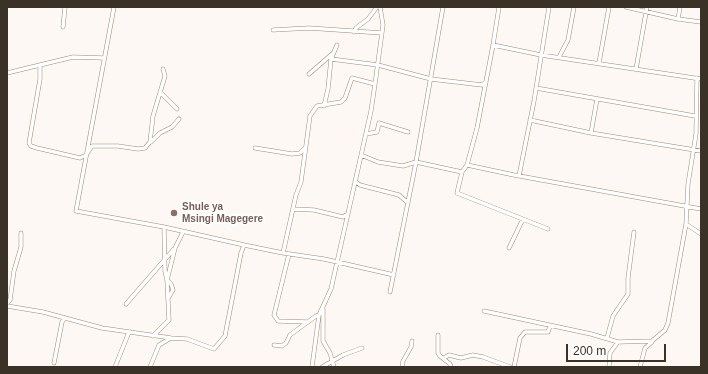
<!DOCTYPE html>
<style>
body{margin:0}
#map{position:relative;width:708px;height:374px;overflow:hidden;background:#fdf8f3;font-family:Helvetica,sans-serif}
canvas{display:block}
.frame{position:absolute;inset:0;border:8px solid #3a3127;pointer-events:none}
.scale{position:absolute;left:566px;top:344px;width:100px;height:18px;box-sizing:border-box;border:2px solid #3a3127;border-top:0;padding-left:5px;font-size:12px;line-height:14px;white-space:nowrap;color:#3a3127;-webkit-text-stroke:3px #fff;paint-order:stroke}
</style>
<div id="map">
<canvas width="708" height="374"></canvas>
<div class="frame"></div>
<div class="scale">200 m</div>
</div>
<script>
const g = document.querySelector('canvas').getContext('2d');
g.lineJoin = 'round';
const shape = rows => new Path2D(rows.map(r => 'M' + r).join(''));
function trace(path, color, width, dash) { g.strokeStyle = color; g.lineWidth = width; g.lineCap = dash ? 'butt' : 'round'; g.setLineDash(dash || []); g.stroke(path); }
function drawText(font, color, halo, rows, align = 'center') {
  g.font = font + ' Helvetica,sans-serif'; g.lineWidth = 4; g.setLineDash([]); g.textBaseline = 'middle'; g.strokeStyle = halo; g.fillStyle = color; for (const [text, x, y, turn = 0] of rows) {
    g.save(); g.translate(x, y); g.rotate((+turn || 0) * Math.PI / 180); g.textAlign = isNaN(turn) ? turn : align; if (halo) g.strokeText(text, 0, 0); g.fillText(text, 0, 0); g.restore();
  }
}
const street = shape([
 [114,7,76,211,164,227,244,245],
 [499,7,493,45,541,55,701,79],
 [626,7,678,19,701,22],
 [678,19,680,7],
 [63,27,65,7],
 [273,30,309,28,382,33],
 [354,32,356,28,368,19,377,7],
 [493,45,477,128,467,165,462,172,457,193,548,229],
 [559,57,568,40,574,7],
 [331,59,378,65,431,79,482,85,486,82],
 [599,63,609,7],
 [40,65,73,57,104,58],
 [636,69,647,7],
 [7,73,40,65,40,79,29,143,31,146,37,148,80,158,86,155,92,146,118,146,138,149,145,148,150,142,153,116,165,76,163,69],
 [309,74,332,54],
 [536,88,695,116],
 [160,92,177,109],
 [324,106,328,89,331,59,337,45],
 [530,120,591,133,701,151],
 [591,133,597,99],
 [366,134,377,132,379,123,408,132],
 [151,142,160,133,172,127,179,119],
 [255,148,292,154,300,153,305,148],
 [361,155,378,162,403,166,416,162,462,172],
 [467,165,514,175,701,209],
 [519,176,534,101,549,7],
 [355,181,360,185,399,195,408,203],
 [294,209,314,210,343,217,348,214],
 [686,224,701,234],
 [164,227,165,271,167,280,171,284,173,290,169,297],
 [509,248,523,219],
 [283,253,324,259,394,275],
 [289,254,274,315,278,321,308,322],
 [390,292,416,162,443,7],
 [7,303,10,300,14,271,21,247,21,233],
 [126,304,174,249],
 [7,306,43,312,102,328,171,338],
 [323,309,323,341,330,353,334,367],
 [484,311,591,334,618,342],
 [438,335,438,353,440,356,450,364,451,367],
 [153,336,169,320,167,280,175,248,183,232],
 [607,338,613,316,628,294,628,278,634,232],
 [274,345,282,346,286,343,290,335,316,316,319,315],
 [444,358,449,355,461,358,473,355,483,357,510,367],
 [54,363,62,322,65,318],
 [115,367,129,332],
 [150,367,159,345,171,338,187,339,214,349,225,336,241,253,244,245,283,253,296,195,301,182,310,116,317,106,341,102,345,98,352,78,375,84,383,25,380,7],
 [312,367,319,315,331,289,371,111,375,84],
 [322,367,343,355,362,348],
 [402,367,403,361,411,347,412,341],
 [514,367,520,338,525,332,548,332,550,326],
 [609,367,610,353,618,342,652,341,665,330,668,323,686,224,688,184,696,134,697,78],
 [640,367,645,348,652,342]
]);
const markers = [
 [174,213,4,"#8d6e63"]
];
const educationNames = [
 ["Shule ya",182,207],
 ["Msingi Magegere",182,219]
];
trace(street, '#a08a74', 4.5);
trace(street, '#fff', 3.5);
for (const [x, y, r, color] of markers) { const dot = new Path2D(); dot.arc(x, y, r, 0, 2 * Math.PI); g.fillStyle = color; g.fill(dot); trace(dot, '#fff', 1.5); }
drawText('bold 10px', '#785e54', '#fff', educationNames, 'left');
</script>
